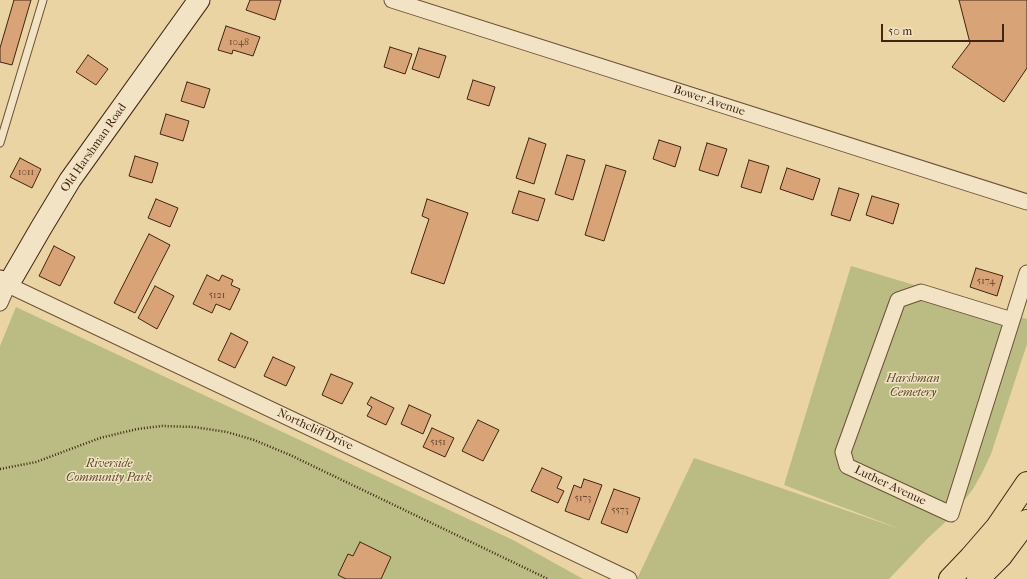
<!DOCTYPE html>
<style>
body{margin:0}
#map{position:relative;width:1027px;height:579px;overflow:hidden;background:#ead4a4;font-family:"IM FELL French Canon",serif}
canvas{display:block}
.scale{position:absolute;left:881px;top:24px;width:123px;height:18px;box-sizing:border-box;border:2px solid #422412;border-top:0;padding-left:5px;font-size:12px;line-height:14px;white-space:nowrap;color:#422412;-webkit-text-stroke:3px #f1e3c4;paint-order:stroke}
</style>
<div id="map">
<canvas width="1027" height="579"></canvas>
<div class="scale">50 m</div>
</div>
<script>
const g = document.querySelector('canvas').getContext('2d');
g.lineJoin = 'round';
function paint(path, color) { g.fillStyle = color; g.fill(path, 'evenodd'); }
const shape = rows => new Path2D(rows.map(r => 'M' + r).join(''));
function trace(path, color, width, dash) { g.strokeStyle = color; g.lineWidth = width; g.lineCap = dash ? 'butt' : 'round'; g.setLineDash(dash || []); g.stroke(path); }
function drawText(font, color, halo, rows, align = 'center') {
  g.font = font + ' "IM FELL French Canon",serif'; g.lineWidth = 3; g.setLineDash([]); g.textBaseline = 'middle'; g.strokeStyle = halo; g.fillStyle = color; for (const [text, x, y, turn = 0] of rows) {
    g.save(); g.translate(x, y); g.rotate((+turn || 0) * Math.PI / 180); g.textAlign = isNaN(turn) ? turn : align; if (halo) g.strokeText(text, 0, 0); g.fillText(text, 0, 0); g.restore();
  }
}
const green = shape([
 [851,266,1027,319,1027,344,991,454,982,473,973,489,952,516,927,539,889,579,637,579,694,458,903,530,784,485],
 [16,307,513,540,583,579,0,579,0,346]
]);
const building = shape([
 [14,0,31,0,12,65,0,62,0,48,14,0],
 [250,0,281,0,275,20,246,10,250,0],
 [959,0,1027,0,1027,68,1004,102,952,67,970,43,959,0],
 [226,26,260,37,253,56,233,50,232,54,218,50,226,26],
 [390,47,412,54,405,74,384,67,390,47],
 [419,48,446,56,439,78,412,69,419,48],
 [88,55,108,69,96,85,76,72,88,55],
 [473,80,495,87,489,106,467,99,473,80],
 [187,82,210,89,204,108,181,101,187,82],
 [166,114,189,121,183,141,160,134,166,114],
 [529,138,546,144,534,184,516,178,529,138],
 [659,140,681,147,675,167,653,159,659,140],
 [707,143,727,149,718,176,699,170,707,143],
 [567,155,585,160,573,200,555,194,567,155],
 [135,156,158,163,152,183,129,176,135,156],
 [20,158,41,169,32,188,10,177,20,158],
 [749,160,769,166,761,193,741,187,749,160],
 [606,165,626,171,604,241,585,235,606,165],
 [787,168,820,179,813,200,780,189,787,168],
 [839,188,859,194,850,221,831,215,839,188],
 [519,191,545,199,538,221,512,213,519,191],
 [872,196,899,204,893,224,866,215,872,196],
 [156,199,178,208,170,227,148,218,156,199],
 [427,199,468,213,444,284,411,273,429,219,422,216,427,199],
 [149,234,170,245,135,313,114,303,149,234],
 [54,246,75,257,60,286,39,276,54,246],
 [976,268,1003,276,997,296,970,287,976,268],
 [207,275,219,281,222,275,233,280,231,285,240,289,230,310,216,304,212,313,193,304,207,275],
 [155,286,174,296,157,329,138,318,155,286],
 [231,333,248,342,235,368,218,360,231,333],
 [273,357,295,367,286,386,264,376,273,357],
 [331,374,353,383,342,404,322,395,331,374],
 [371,397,394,408,386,425,367,416,372,407,367,404,371,397],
 [409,405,431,415,423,434,401,424,409,405],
 [478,420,499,430,483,461,462,451,478,420],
 [432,428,454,438,445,457,423,447,432,428],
 [542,468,562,477,557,488,564,491,558,503,531,491,542,468],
 [584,479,602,485,589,520,565,511,574,485,581,488,584,479],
 [614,489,640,498,627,533,601,523,614,489],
 [360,542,391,557,381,579,346,579,338,575,348,554,353,556,360,542]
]);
const path = shape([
 [0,469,36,462,100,438,137,429,162,426,194,427,227,432,254,440,290,455,548,579]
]);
const lane = shape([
 [0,143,43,0]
]);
const street = shape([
 [392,0,1027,202],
 [0,303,8,285,629,579],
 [1012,320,921,292,898,300,843,452,847,466,951,514,1027,273]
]);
const secondary = shape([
 [0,281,8,285,41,228,70,180,199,0]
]);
const primary = shape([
 [950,579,971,557,997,527,1027,483],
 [978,579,1001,556,1027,521]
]);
const numberNames = [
 ["1048",239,43],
 ["1011",26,173],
 ["5174",986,282],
 ["5121",217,296],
 ["5151",438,443],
 ["5173",583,499],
 ["5573",620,511]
];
const streetNames = [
 ["Bower Avenue",709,101,18],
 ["Old Harshman Road",94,148,-55],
 ["Northcliff Drive",315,430,25],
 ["Luther Avenue",890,486,25]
];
const parkNames = [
 ["Harshman",913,379],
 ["Cemetery",913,393],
 ["Riverside",109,464],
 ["Community Park",109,478]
];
paint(green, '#babc84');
paint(building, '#d8a377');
trace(building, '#422412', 1);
trace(lane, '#6c5036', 9);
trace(street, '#6c5036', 17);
trace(secondary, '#422412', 23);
trace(primary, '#422412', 24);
trace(path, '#422412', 2.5, [1, 2]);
trace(lane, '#f1e3c4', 7);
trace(street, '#f1e3c4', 15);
trace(secondary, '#f1e3c4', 21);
trace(primary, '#ead4a4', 22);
drawText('10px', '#68442b', null, numberNames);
drawText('12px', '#422412', '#f1e3c4', streetNames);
drawText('italic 12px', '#604a2e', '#f1e3c4', parkNames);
</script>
